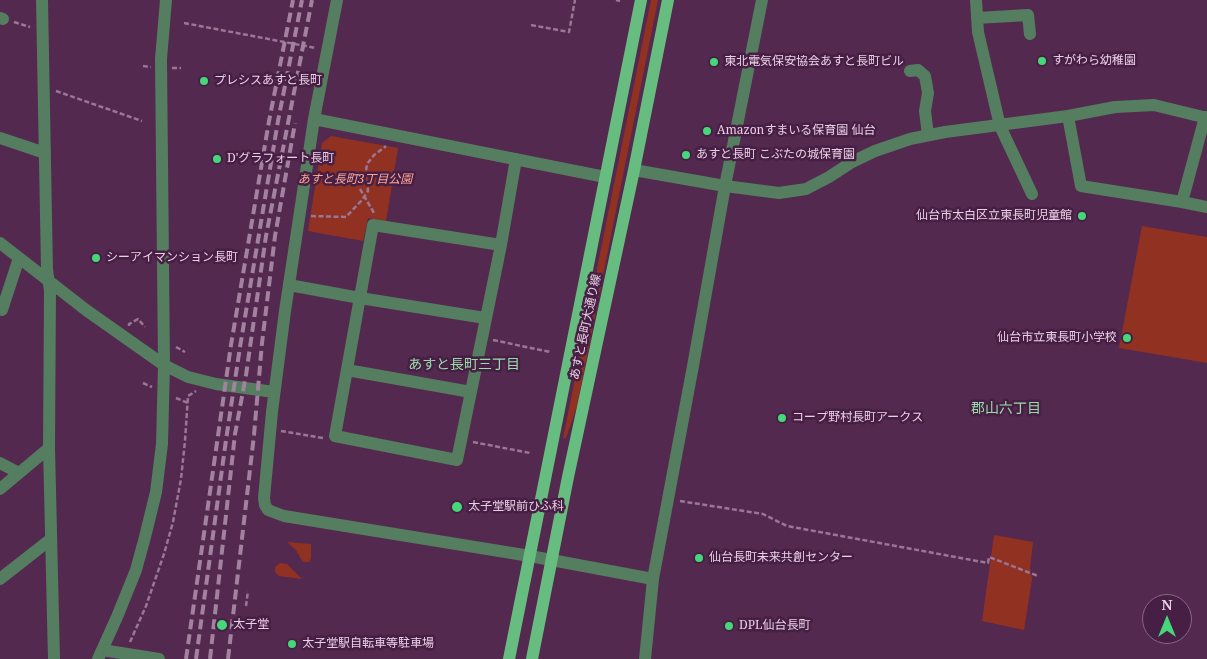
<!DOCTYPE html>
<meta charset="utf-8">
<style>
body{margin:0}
#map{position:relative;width:1207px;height:659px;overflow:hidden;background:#53294f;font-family:"Noto Serif",serif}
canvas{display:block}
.north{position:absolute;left:1142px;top:594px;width:50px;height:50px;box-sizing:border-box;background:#481f44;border:1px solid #896685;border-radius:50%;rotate:0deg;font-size:14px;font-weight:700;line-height:20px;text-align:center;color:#ead0e6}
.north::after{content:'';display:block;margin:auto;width:18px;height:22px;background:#46d77a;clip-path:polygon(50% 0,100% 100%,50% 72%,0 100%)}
</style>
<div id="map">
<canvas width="1207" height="659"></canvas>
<div class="north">N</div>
</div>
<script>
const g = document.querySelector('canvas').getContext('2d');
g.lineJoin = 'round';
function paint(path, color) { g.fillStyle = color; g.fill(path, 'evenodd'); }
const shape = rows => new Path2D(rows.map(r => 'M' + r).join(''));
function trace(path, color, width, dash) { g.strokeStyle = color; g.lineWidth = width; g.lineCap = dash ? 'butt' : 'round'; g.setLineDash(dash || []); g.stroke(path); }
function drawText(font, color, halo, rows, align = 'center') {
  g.font = font + ' "Noto Serif","Noto Sans JP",serif'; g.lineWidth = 5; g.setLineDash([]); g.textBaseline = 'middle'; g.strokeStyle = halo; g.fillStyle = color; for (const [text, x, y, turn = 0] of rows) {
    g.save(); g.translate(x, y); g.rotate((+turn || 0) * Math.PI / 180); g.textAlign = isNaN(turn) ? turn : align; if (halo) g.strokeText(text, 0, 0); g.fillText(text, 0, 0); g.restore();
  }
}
const green = shape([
 [651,0,658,0,577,406,566,438,563,438],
 [331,136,398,148,386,221,368,218,363,241,308,231,322,143],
 [1142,226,1207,237,1207,363,1119,348],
 [994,535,1033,542,1030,568,1032,579,1024,630,982,621],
 [287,542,311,544,311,558,309,562,304,562,301,559,296,550],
 [280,563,287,564,302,579,279,576,275,572,275,567]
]);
const path = shape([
 [616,0,620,1],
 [14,22,30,27],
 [184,23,316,48],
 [531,25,569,32,575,0],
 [143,66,151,67],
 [172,68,181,68],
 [56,91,142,121],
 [360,189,374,213],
 [311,216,346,217,362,200,368,191,366,171,367,164,374,155,386,146],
 [129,326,129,324,138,319,145,327],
 [493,340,550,352],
 [176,347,185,352],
 [143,383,152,387],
 [176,398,188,403],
 [281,431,323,438],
 [473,442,530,453],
 [680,501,763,514,787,526,988,563,989,557,1038,576],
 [246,606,248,591],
 [130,642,146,606,164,554,173,522,181,479,185,441,188,396,196,391]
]);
const minor = shape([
 [42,0,47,269,50,291,49,448,54,659],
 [337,0,314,119,285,311,272,412,264,498,265,505,268,510,284,516,530,556,653,579],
 [976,0,978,32,1000,126,1032,194],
 [0,18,3,19],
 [977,18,1028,15,1030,34],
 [910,71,918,70,925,76,928,93,925,111,928,135],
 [1068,116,1081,186,1182,202,1207,207],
 [314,119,605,177],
 [0,138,45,153],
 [634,170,725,186,779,193,806,189,829,177,852,162,875,151,910,139,945,132,1068,116,1115,107,1154,105,1207,118],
 [1182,202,1205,117],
 [0,243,86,310,164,365,188,377,216,384,274,392],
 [501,245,373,225,335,436,457,460,501,245,516,159],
 [289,285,360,298,485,318],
 [2,310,19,258],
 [347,370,471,392],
 [0,463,19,473],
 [0,489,49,448],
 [0,579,51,539],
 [102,650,159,659],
 [98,659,117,617,136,570,145,537,156,492,162,444,164,365,161,59,166,0],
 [645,659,653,579,693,366,725,186,762,0]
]);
const major = shape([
 [509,659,641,0],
 [532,659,568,477,634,170,668,0]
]);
const rail = shape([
 [186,659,231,345,269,121,293,0],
 [196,659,226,440,240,347,278,121,302,0],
 [210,659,235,434,246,375,266,236,312,0],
 [228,659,254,435,262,343,275,236,295,123]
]);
const markers = [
 [1042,61,5,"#46d77a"],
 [714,62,5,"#46d77a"],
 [204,81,5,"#46d77a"],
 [707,131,5,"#46d77a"],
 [686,155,5,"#46d77a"],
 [217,159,5,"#46d77a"],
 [1082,216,5,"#46d77a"],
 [96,258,5,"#46d77a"],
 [1127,338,5,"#46d77a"],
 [782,418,5,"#46d77a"],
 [457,507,6,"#46d77a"],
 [699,558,5,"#46d77a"],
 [222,625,6,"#46d77a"],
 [729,626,5,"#46d77a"],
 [292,644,5,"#46d77a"]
];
const poiNames = [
 ["すがわら幼稚園",1052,61],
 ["東北電気保安協会あすと長町ビル",724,62],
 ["プレシスあすと長町",214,81],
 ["Amazonすまいる保育園 仙台",717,131],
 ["あすと長町 こぶたの城保育園",696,155],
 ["D'グラフォート長町",227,159],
 ["仙台市太白区立東長町児童館",1072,216,"right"],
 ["シーアイマンション長町",106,258],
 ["仙台市立東長町小学校",1117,338,"right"],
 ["コープ野村長町アークス",792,418],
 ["太子堂駅前ひふ科",468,507],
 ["仙台長町未来共創センター",709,558],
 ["太子堂",233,625],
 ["DPL仙台長町",739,626],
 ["太子堂駅自転車等駐車場",302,644]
];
const parkNames = [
 ["あすと長町3丁目公園",355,180]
];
const streetNames = [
 ["あすと長町大通り線",586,327,-78]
];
const neighbourhoodNames = [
 ["あすと長町三丁目",464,365],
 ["郡山六丁目",1006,409]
];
paint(green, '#913122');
trace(path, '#997795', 2.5, [5, 2.5]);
trace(minor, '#557d5f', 12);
trace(major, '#67bd80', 12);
trace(rail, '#a3829f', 4, [10, 5]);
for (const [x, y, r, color] of markers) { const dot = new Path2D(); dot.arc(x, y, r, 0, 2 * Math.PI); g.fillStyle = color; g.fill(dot); trace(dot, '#481f44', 2); }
drawText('12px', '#ead0e6', '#481f44', poiNames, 'left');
drawText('italic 12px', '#fca796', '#481f44', parkNames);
drawText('12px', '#ead0e6', '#481f44', streetNames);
drawText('14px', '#98dda9', '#481f44', neighbourhoodNames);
</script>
